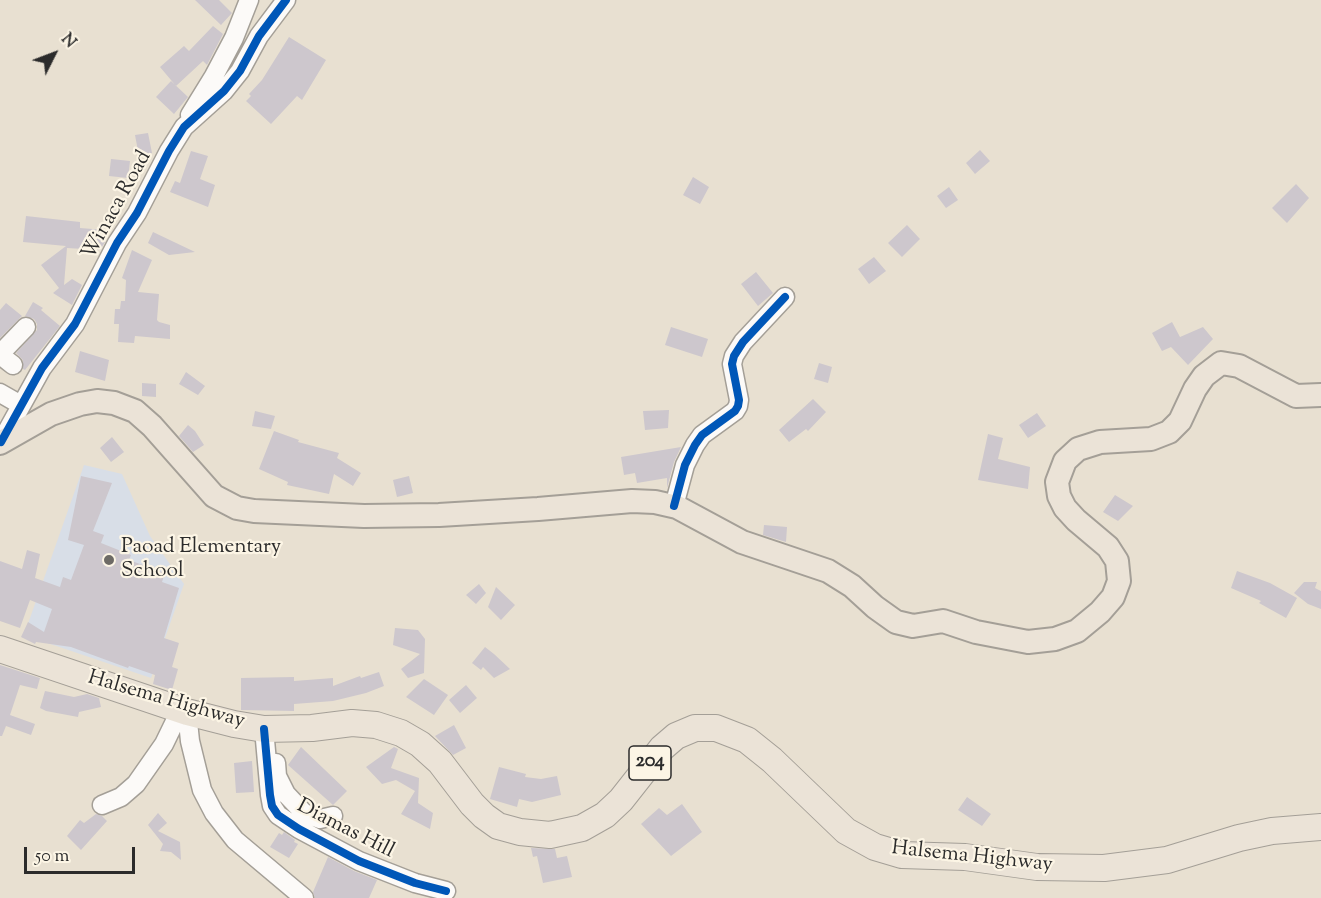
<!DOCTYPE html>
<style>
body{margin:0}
#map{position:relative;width:1321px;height:898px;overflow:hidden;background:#e8e0d1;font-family:"Sorts Mill Goudy",serif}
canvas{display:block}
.north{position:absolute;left:24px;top:24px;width:60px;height:60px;-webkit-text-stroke:4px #fcf5e5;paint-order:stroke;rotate:48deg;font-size:16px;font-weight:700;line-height:24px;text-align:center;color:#2b2b2b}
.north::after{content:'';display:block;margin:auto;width:21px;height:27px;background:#2b2b2b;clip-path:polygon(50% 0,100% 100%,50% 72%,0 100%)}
.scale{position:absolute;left:24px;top:847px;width:111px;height:27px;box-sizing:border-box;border:3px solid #2b2b2b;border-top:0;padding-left:8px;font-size:18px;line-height:21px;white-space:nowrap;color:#2b2b2b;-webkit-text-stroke:4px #fcf5e5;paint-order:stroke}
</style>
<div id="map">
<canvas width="1321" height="898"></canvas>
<div class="north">N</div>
<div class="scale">50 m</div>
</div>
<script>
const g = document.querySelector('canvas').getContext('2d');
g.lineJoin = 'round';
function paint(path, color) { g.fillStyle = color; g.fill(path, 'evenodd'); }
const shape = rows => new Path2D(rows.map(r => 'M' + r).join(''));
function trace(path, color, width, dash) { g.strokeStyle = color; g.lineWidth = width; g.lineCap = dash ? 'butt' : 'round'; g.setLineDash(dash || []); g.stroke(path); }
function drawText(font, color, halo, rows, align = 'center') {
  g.font = font + ' "Sorts Mill Goudy",serif'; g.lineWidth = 4.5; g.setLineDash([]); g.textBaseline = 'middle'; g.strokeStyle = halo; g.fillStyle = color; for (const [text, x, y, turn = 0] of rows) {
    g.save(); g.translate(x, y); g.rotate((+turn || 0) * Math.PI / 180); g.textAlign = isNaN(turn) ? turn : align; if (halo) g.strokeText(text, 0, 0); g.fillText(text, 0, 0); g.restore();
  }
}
const built = shape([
 [84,465,122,474,150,536,184,584,151,678,24,635]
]);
const building = shape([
 [195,0,219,0,232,13,221,25],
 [213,26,223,34,207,65,203,61,176,86,160,67,184,46,189,51],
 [289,37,326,60,302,100,297,96,271,124,246,101,251,96,249,94,262,80],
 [171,81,188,97,174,114,156,97],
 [148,133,152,153,139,156,135,135],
 [980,150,990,161,975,174,966,163],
 [191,151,208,156,200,179,215,185,208,207,170,192,175,181,180,183],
 [111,159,130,161,128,178,109,176],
 [693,177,709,187,700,204,683,195],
 [1296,184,1309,198,1287,223,1272,208],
 [949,187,958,200,946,208,937,196],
 [26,216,80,222,80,228,105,230,105,242,100,250,67,248,64,285,72,279,82,285,72,305,53,293,59,288,41,265,66,246,23,242],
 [907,225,920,239,902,257,888,243],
 [153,232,195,252,169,255,148,243],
 [132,250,152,260,138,292,159,294,157,320,159,322,170,325,170,339,135,336,134,343,118,342,119,324,114,324,115,309,120,309,121,301,125,301,126,280,122,278],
 [874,257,886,271,869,284,858,269],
 [756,272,773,293,758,306,741,284],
 [33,302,43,308,41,310,60,326,25,370,23,369,23,360,16,353,37,330,37,324,34,319,25,316],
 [6,303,22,316,0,338,0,310],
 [1172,322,1180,337,1203,327,1213,339,1188,365,1171,347,1162,351,1152,333],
 [671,327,708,339,702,357,665,345],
 [80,351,109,360,105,381,75,372],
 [819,363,832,367,828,383,814,379],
 [186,372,205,386,198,395,179,384],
 [142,383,156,384,156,397,142,396],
 [813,399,826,412,808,431,806,429,789,442,779,430],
 [669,410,668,428,645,430,643,411],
 [255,411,275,416,271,429,252,426],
 [1037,413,1046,426,1028,438,1019,425],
 [188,425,195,431,204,445,193,452,179,436],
 [274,431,299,440,298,442,339,453,337,458,361,473,353,486,334,474,329,494,287,485,288,482,259,469],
 [988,434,1003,438,998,459,1030,467,1028,489,978,480],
 [112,437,124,452,111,462,100,448],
 [681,447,674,462,667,488,667,478,637,483,635,473,624,475,621,457],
 [81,476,112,483,93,531,104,535,101,543,131,555,129,560,165,573,162,582,179,588,164,638,179,643,172,667,178,669,172,690,153,684,155,675,129,666,128,668,71,647,36,642,35,644,21,637,28,622,44,632,52,609,30,600,20,628,0,621,0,561,22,569,27,550,40,554,35,578,60,587,63,577,71,580,84,545,68,540],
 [409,476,413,493,397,497,393,480],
 [1115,495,1133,506,1118,521,1103,512],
 [764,525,787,527,786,542,763,535],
 [1237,571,1270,583,1297,598,1286,618,1259,603,1261,601,1231,588],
 [1304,582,1317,582,1315,588,1321,591,1321,609,1308,604,1294,593],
 [479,584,486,593,476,604,466,595],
 [496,587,515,605,501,620,488,607],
 [395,628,418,630,425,639,424,673,408,678,401,669,420,654,393,645],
 [485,647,494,654,510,669,494,678,483,667,481,670,472,663],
 [0,665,40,678,37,689,20,685,10,715,35,724,31,735,6,726,2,736,0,736],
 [379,672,384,686,366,693,333,701,294,704,294,711,241,710,241,678,294,677,294,681,333,678,333,686,360,676,361,678],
 [424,679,448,695,434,715,406,697],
 [466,685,477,698,460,713,449,700],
 [45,691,74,697,87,694,99,698,101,707,79,712,78,717,46,711,40,708],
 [454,725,466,748,453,755,435,736],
 [301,747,347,791,333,805,288,765],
 [394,747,398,749,391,768,419,778,418,803,433,813,430,829,401,814,415,791,396,780,382,784,366,767],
 [252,761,254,792,236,793,234,763],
 [499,767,526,774,525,777,541,779,557,776,561,795,532,802,519,799,517,807,490,799],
 [967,797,991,814,982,826,958,810],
 [682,804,702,832,671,856,641,824,659,808,667,815],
 [158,813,167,823,158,831,180,842,181,860,171,852,160,851,163,844,148,825],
 [96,814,102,816,107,821,81,850,67,836,80,820,84,823],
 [284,832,295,840,294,842,298,844,289,858,270,847,279,833,282,835],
 [531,848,555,849,557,858,567,856,572,877,543,883,537,856,533,857],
 [328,857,354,871,377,880,369,898,315,898,313,892]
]);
const minor = shape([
 [190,115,214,76,234,38,249,0],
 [0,354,26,327],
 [0,355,13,365],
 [0,393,21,405],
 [1,442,42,368,75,324,117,243,137,213,169,151,184,127,224,91,240,71,259,36,286,0],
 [674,506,685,465,695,445,702,435,735,411,738,406,739,400,732,364,734,356,743,342,785,297],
 [187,712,190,741,202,790,214,813,235,840,304,898],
 [264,729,270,795,272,806,278,815,299,829,359,861,415,883,446,891],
 [276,763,277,776,286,794,304,813,320,819,333,816],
 [102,805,121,797,136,784,164,744,181,709]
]);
const major = shape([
 [0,443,51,414,80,404,97,401,114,403,135,411,152,426,214,496,237,508,254,511,364,516,439,515,538,509,632,501,655,502,677,507,742,542,828,571,852,586,875,607,896,622,913,626,943,621,976,632,1028,642,1055,639,1077,631,1100,612,1113,597,1119,581,1117,561,1108,547,1076,520,1065,508,1059,496,1057,482,1065,461,1078,449,1100,442,1151,439,1169,432,1180,421,1195,389,1204,376,1221,363,1239,366,1296,396,1321,395]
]);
const highway = shape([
 [0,649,187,712,234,724,264,729,312,728,352,723,376,725,401,733,420,744,440,762,472,804,484,816,498,826,520,832,550,835,582,828,605,815,621,800,662,748,676,736,695,728,716,728,747,740,772,760,846,831,875,847,902,855,965,857,1037,867,1104,868,1167,860,1239,838,1272,831,1321,827]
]);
const cycleway = shape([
 [1,442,42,368,75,324,117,243,137,213,169,151,184,127,224,91,240,71,259,36,286,0],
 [674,506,685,465,695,445,702,435,735,411,738,406,739,400,732,364,734,356,743,342,785,297],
 [264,729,270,795,272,806,278,815,299,829,359,861,415,883,446,891]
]);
const markers = [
 [109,560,6,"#6d6a65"]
];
const shields = [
 [650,763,42]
];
const shieldNames = [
 ["204",650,763]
];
const streetNames = [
 ["Winaca Road",118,206,-61],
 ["Halsema Highway",166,701,16],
 ["Diamas Hill",345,830,27],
 ["Halsema Highway",972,858,6]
];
const poiNames = [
 ["Paoad Elementary",121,548],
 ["School",121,572]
];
paint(built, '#d8dee7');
paint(building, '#cdc7cd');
trace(minor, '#a49f97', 21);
trace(major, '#a49f97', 26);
trace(highway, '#a49f97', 28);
trace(minor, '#fcfaf8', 18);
trace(major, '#ebe3d7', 22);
trace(highway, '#ebe3d7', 26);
trace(cycleway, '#0057b8', 8);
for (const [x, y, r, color] of markers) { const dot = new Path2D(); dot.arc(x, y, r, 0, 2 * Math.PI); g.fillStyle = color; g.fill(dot); trace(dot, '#fcf5e5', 2); }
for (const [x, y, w] of shields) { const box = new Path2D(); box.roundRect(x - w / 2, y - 17, w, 34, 4.5); g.fillStyle = '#fcf5e5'; g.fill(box); trace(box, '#2b2b2b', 1.5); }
drawText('bold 20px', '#2b2b2b', null, shieldNames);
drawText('21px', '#2b2b2b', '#fcf5e5', streetNames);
drawText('21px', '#2b2b2b', '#fcf5e5', poiNames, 'left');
</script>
